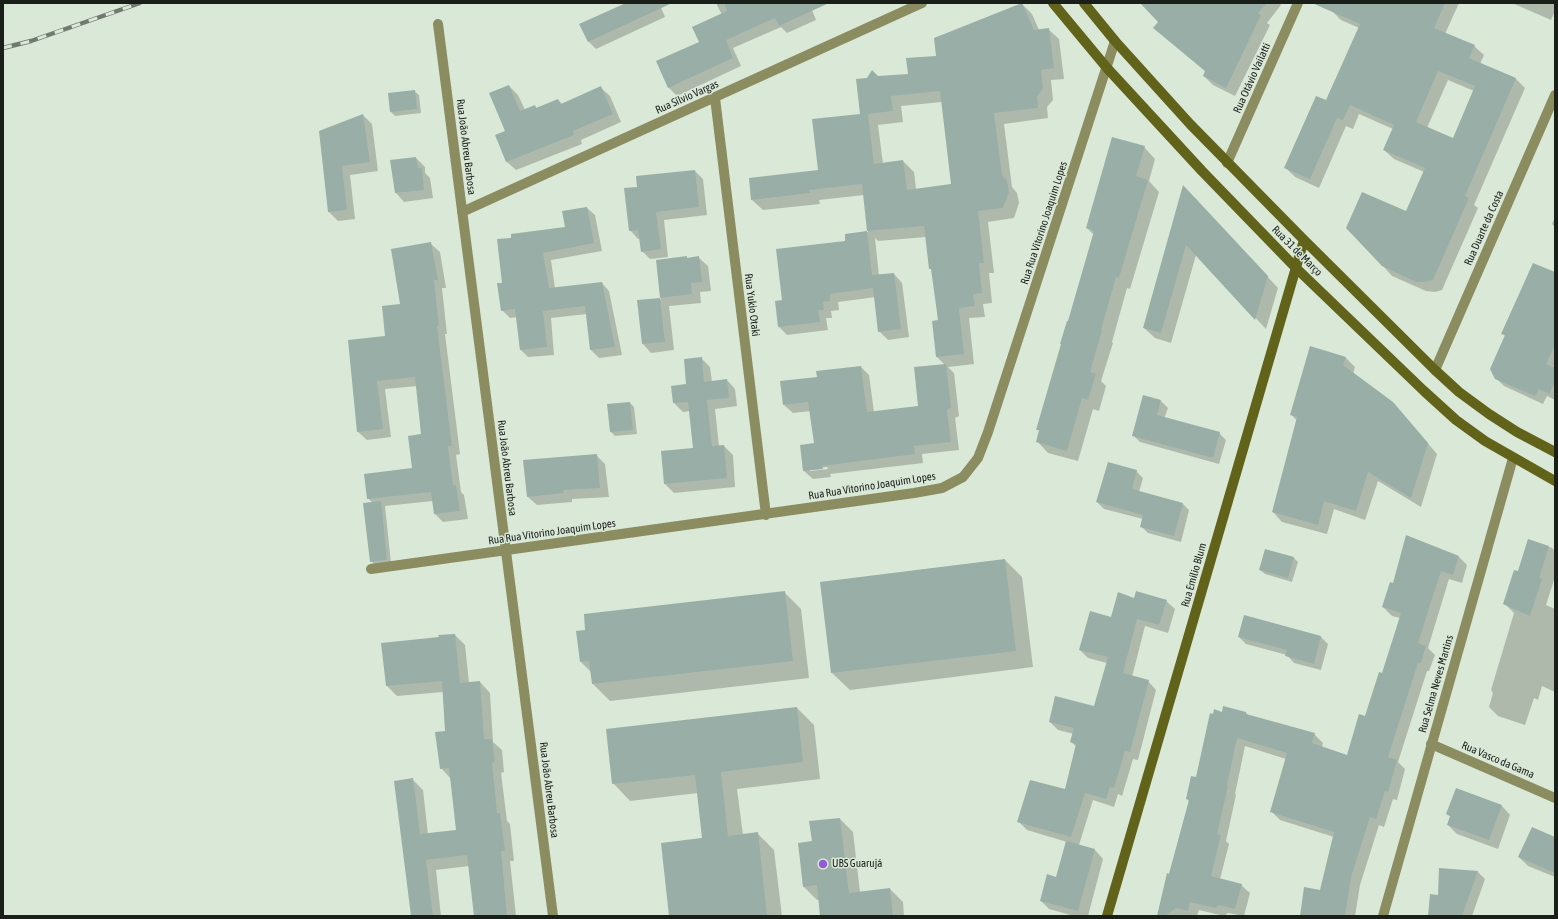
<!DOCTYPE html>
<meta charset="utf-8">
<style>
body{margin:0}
#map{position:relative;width:1558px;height:919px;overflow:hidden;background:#dae8d8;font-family:"Asap Condensed",sans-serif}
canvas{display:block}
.frame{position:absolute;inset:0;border:4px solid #1a1f1a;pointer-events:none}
</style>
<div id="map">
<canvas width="1558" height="919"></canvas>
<div class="frame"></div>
</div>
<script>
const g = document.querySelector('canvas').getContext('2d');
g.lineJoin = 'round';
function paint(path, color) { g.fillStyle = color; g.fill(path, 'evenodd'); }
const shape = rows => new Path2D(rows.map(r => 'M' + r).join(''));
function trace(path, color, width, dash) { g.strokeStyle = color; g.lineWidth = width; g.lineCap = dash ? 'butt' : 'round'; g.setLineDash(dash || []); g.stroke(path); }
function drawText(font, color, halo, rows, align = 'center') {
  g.font = font + ' "Asap Condensed",sans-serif'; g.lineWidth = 3; g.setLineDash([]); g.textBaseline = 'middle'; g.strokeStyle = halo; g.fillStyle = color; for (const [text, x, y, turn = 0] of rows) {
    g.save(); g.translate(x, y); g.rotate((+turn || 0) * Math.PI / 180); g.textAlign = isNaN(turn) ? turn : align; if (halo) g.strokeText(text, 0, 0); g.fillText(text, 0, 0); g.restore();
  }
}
const shadow = shape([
 [629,3,659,3,665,17,596,49,588,41],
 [716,3,828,3,812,10,816,20,787,33,781,27,733,48,741,66,677,96,669,88,658,62,700,43,722,15],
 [1141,3,1279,3,1281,5,1267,23,1270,25,1235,96,1213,85,1204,76,1206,72],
 [1335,3,1459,3,1445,34,1474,46,1484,55,1480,64,1516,79,1525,88,1474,205,1478,208,1442,290,1435,292,1426,291,1392,276,1383,266,1424,172,1394,159,1384,150,1393,129,1359,114,1353,129,1346,126,1319,188,1295,177,1286,168,1327,102,1359,28,1341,20,1332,11],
 [1448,80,1474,91,1453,139,1427,128],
 [1512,3,1555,3,1555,11,1551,20],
 [1022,4,1032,14,1039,30,1048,29,1059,39,1064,79,1051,80,1053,100,1047,107,1048,118,1004,124,1012,187,1017,193,1019,203,1014,218,988,222,994,273,989,273,992,303,983,304,985,317,969,318,974,364,948,367,954,373,959,416,955,418,959,450,922,454,923,463,830,474,831,477,813,479,804,471,815,444,811,411,793,413,784,405,818,377,861,367,869,375,874,412,919,407,945,365,937,357,939,321,933,271,930,268,926,237,878,241,875,238,879,276,894,274,902,283,909,337,888,340,879,331,876,297,838,302,839,310,831,311,832,318,826,318,828,330,787,335,779,327,784,301,847,242,846,235,868,232,864,195,819,200,820,204,763,210,752,200,819,171,861,115,878,77,909,75],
 [942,102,952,185,916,189,914,172,903,161,883,164,878,125,903,122,901,106],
 [827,467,828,469,810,471,810,469],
 [509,86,518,95,525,110,535,106,537,109,558,100,562,104,601,88,610,96,621,122,581,140,582,144,516,170,507,162,496,136,506,131],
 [414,91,419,95,421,113,395,116,391,112],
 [363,115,372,124,378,171,350,175,355,219,338,221,329,212,320,132],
 [1144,147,1155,159,1149,181,1159,192,1130,289,1127,288,1112,342,1113,343,1101,381,1106,386,1099,411,1093,409,1078,461,1048,453,1037,441,1040,431,1037,429,1094,235,1087,228],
 [416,158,425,167,425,173,430,178,433,198,404,202,396,193],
 [695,171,703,179,707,215,664,220,668,257,650,259,642,251,640,238,638,239,630,230,638,188],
 [1194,197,1278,288,1266,329,1196,255,1171,343,1155,338,1144,328],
 [587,208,595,215,602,251,551,260,555,288,602,283,609,291,622,355,599,358,591,350,587,314,551,318,554,355,528,357,520,349,517,317,510,318,502,310,504,283,512,238,566,228],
 [1555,217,1555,227,1552,224],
 [431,244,440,252,446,288,442,288,447,334,445,334,460,454,456,455,461,492,464,495,468,519,443,522,435,514,433,501,385,506,391,563,375,565,371,561,373,503,368,498,413,469,422,435,417,386,385,389,391,437,367,440,358,432,386,336],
 [686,257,688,259,699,258,708,266,711,291,700,292,701,303,669,306,674,350,651,353,643,344,638,301,661,299,657,261],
 [1555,273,1555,400,1547,396,1543,404,1504,386,1496,378,1505,336,1503,334],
 [1345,357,1355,367,1353,374,1402,413,1437,454,1421,507,1378,481,1365,520,1334,509,1327,534,1282,522,1273,512,1297,421,1291,414],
 [701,358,710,367,712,382,727,380,735,389,737,406,715,409,719,446,724,446,733,455,735,487,674,493,665,484,694,449,690,411,683,412,674,403,688,385],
 [1161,401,1168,408,1164,419,1219,433,1226,440,1219,464,1140,442,1133,435],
 [630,403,634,407,637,434,615,436,611,432,608,405],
 [596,455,605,464,609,497,572,499,572,502,537,505,528,497],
 [1136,471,1143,478,1139,492,1183,504,1189,510,1181,542,1148,533,1141,526,1143,519,1104,509,1097,502],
 [1528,540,1552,548,1555,551,1555,577,1546,605,1555,609,1555,692,1542,686,1538,700,1534,698,1525,725,1498,716,1489,707,1493,693,1491,690,1514,613,1504,603,1518,572],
 [1293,557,1298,562,1292,582,1265,574,1260,570],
 [1459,557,1467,565,1462,583,1449,579,1428,648,1435,655,1429,671,1427,671,1398,762,1405,769,1397,800,1393,799,1384,827,1379,825,1360,885,1355,916,1301,916,1321,891,1334,837,1280,820,1271,811,1286,759,1245,746,1235,794,1236,795,1226,841,1229,844,1220,879,1241,885,1250,893,1244,916,1228,913,1224,916,1199,910,1197,916,1158,916,1189,801,1187,799,1197,778,1214,715,1223,713,1246,713,1249,716,1314,734,1323,743,1322,747,1348,756,1383,675,1400,618,1392,616,1383,607,1394,584],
 [1005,560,1022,577,1033,667,850,690,832,673],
 [784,592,801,609,809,678,610,701,593,684,591,672,581,662],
 [1135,599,1166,601,1175,609,1168,633,1145,626,1132,677,1148,681,1156,690,1138,760,1133,759,1122,796,1118,794,1114,807,1093,800,1079,845,1095,850,1103,859,1088,916,1074,916,1049,909,1041,901,1057,878,1067,842,1027,830,1019,822,1065,791,1077,747,1071,742,1074,734,1058,730,1050,722,1095,707,1107,663,1088,658,1080,650,1111,618],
 [455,635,465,645,469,683,480,682,490,693,493,742,502,750,504,772,501,773,507,821,510,824,514,861,510,861,516,916,475,916,469,866,436,870,441,916,411,916,413,780,423,790,428,834,458,831,451,779,441,768,446,732,443,692,397,696,387,686,382,644,440,638],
 [1239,637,1321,637,1328,644,1321,670,1294,663,1287,655,1246,644],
 [797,708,814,725,820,779,737,789,743,835,757,833,774,850,782,916,670,916,704,839,698,793,630,801,613,783],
 [1502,806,1510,815,1498,849,1457,834,1448,825,1451,817,1447,814],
 [840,819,853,832,860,892,890,889,903,902,904,916,821,916,819,900,817,900,804,887,813,842],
 [1555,838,1555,877,1528,866,1519,857],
 [1440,869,1478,872,1485,879,1472,916,1429,916,1439,896]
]);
const building = shape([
 [626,3,672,3,588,42,579,24],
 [724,3,829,3,779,26,775,18,726,40,733,58,668,88,656,61,699,42,692,27,727,11],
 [1022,3,1034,30,1049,28,1054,68,1041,70,1043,89,1037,96,1038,108,994,113,1002,175,1007,181,1009,192,1003,208,978,211,984,263,979,263,982,293,973,294,975,306,959,308,964,354,936,357,932,321,938,320,931,269,929,269,924,226,867,231,862,184,809,190,810,193,751,200,749,178,818,170,812,119,860,114,856,79,867,78,872,70,878,76,908,74,906,58,936,56,934,38],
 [940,91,951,184,907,190,903,160,874,164,868,114,893,111,891,96],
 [1140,3,1267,3,1258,13,1261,15,1226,88,1203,76,1205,71,1153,28,1158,22],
 [1312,3,1445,3,1434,28,1475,45,1469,58,1516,78,1465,196,1469,198,1433,280,1425,282,1416,282,1382,266,1346,228,1362,192,1406,211,1425,168,1383,150,1394,125,1350,105,1343,120,1337,118,1310,179,1284,168,1316,96,1326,100,1360,24],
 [1438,71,1475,86,1453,138,1416,122],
 [509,85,520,111,535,105,536,108,558,99,561,104,601,86,613,114,573,131,574,135,506,162,495,135,505,131,489,93],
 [415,90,417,109,390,112,388,93],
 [363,114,370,162,342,166,347,210,328,212,319,131],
 [1112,137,1145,146,1136,176,1148,180,1119,278,1116,277,1101,330,1102,331,1090,372,1096,374,1088,400,1082,398,1067,451,1036,442,1039,430,1036,430,1061,344,1060,344,1067,321,1068,321,1094,231,1086,228],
 [416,157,418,168,422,168,424,190,395,193,390,160],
 [695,170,699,207,656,212,661,249,641,252,638,230,629,231,624,188,637,187,636,176],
 [1183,185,1268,276,1255,320,1186,245,1161,333,1143,328],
 [587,207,594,243,543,253,549,288,602,282,615,347,590,350,585,306,543,311,547,347,520,350,515,309,501,311,497,283,502,283,497,239,511,238,511,234,565,227,562,211],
 [867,231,872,275,894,273,901,329,878,332,873,288,830,294,830,301,823,302,824,310,818,310,820,322,778,327,775,301,782,300,776,249,845,241,845,234],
 [431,242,438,280,434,280,439,326,437,326,452,446,448,446,453,486,456,485,460,511,434,514,431,492,367,499,364,474,412,468,408,436,421,434,415,377,377,381,383,429,357,432,348,340,385,336,382,306,400,304,391,249],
 [687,256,687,258,699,256,702,282,691,283,692,294,660,298,665,342,642,344,637,300,660,298,656,260],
 [1533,263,1555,272,1555,345,1546,364,1555,368,1555,382,1549,394,1539,389,1535,396,1495,379,1490,369,1505,335,1501,334],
 [1310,346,1346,357,1343,365,1393,402,1428,443,1411,498,1368,472,1356,511,1324,501,1318,525,1272,512,1297,417,1290,415],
 [702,357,704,382,727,379,729,398,707,400,712,446,724,445,727,478,664,484,661,451,693,448,688,402,673,403,671,386,686,384,684,359],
 [946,364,951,407,947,410,951,442,914,446,915,454,822,466,823,469,803,471,800,445,814,443,808,402,783,405,780,381,817,377,816,371,861,366,867,412,918,406,914,367],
 [1143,395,1161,400,1157,415,1220,432,1213,458,1132,436],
 [630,402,633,430,610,432,607,404],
 [597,454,600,488,563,490,564,493,527,497,523,460],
 [1108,462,1137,470,1132,489,1183,503,1174,536,1140,527,1143,515,1096,502],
 [381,501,387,560,370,562,363,503],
 [1406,535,1459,556,1453,575,1441,571,1418,643,1426,646,1421,663,1418,663,1388,757,1397,760,1388,792,1385,791,1376,819,1370,817,1351,877,1345,916,1300,916,1304,887,1320,890,1334,832,1270,812,1287,753,1237,738,1227,785,1228,786,1217,834,1221,835,1211,876,1242,884,1235,909,1219,905,1215,908,1190,902,1188,911,1176,908,1165,916,1157,916,1167,873,1169,874,1189,800,1186,799,1191,776,1196,777,1210,713,1213,714,1214,709,1222,712,1223,706,1246,712,1246,714,1315,733,1312,743,1347,755,1359,714,1365,716,1379,672,1382,673,1401,613,1382,607,1390,582,1393,583],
 [1528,539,1549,546,1539,578,1542,579,1530,616,1503,604,1514,570,1518,571],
 [1265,549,1294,557,1288,578,1259,570],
 [1005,559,1016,651,831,673,820,582],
 [785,591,793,661,592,684,589,661,580,662,576,631,585,630,584,614],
 [1136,591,1167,600,1159,625,1137,619,1123,673,1149,680,1130,752,1125,751,1114,788,1110,787,1106,799,1085,793,1071,837,1017,822,1030,780,1065,789,1076,744,1070,742,1074,728,1049,722,1055,696,1094,706,1108,657,1079,650,1090,611,1111,617,1118,592,1134,598],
 [1244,615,1321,636,1314,664,1285,656,1287,650,1238,637],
 [455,634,460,683,480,681,484,739,492,739,495,762,492,763,497,813,500,813,505,851,501,851,507,916,474,916,467,855,426,860,433,916,411,916,394,781,413,778,420,834,456,830,449,768,440,769,435,732,445,731,442,681,386,686,381,643,439,637,438,635],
 [797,707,803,762,721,772,728,836,758,832,767,916,669,916,661,843,702,838,695,775,612,784,606,729],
 [1456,788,1502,805,1489,840,1447,825,1450,816,1446,814],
 [840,818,849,893,890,888,893,916,820,916,817,885,803,887,798,843,812,841,809,821],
 [1532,827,1555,837,1555,873,1518,857],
 [1066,841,1095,849,1078,911,1040,901,1047,874,1056,877],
 [1439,868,1478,871,1462,916,1428,916,1430,894,1438,895]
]);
const street = shape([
 [438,24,553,916],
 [715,98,766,515],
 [1227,163,1298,3],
 [462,212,922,3],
 [1435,370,1555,95],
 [371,569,914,493,942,488,963,477,978,458,988,432,1115,41],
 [1431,744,1555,798],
 [1383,916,1513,458]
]);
const secondary = shape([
 [1053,3,1107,68,1202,171,1296,268,1424,391,1456,420,1485,441,1555,481],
 [1084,3,1115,41,1190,124,1304,240,1435,370,1459,392,1489,414,1517,432,1555,452],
 [1107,916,1304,240]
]);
const rail = shape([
 [3,48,31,41,140,3]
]);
const markers = [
 [823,864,5,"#935cd4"]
];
const streetNames = [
 ["Rua Otávio Vailatti",1252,78,-66],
 ["Rua Sílvio Vargas",687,97,-24],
 ["Rua João Abreu Barbosa",466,147,83],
 ["Rua Rua Vitorino Joaquim Lopes",1044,223,-72],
 ["Rua Duarte da Costa",1484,228,-66],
 ["Rua 31 de Março",1297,251,45],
 ["Rua Yukio Otaki",752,305,83],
 ["Rua João Abreu Barbosa",507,468,83],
 ["Rua Rua Vitorino Joaquim Lopes",872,486,-9],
 ["Rua Rua Vitorino Joaquim Lopes",552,532,-8],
 ["Rua Emílio Blum",1194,575,-74],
 ["Rua Selma Neves Martins",1436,684,-74],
 ["Rua Vasco da Gama",1498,760,23],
 ["Rua João Abreu Barbosa",549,790,83]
];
const poiNames = [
 ["UBS Guarujá",832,864]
];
paint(shadow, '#0003');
paint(building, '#98aea7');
trace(street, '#8b8d61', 10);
trace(secondary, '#62631a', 10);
trace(rail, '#717a70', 4.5);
trace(rail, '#dae8d8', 3, [9]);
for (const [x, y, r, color] of markers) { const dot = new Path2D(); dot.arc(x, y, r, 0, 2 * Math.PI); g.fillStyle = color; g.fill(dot); trace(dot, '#dae8d8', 1.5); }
drawText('11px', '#1a1f1a', '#dae8d8', streetNames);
drawText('11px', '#1a1f1a', '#dae8d8', poiNames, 'left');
</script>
